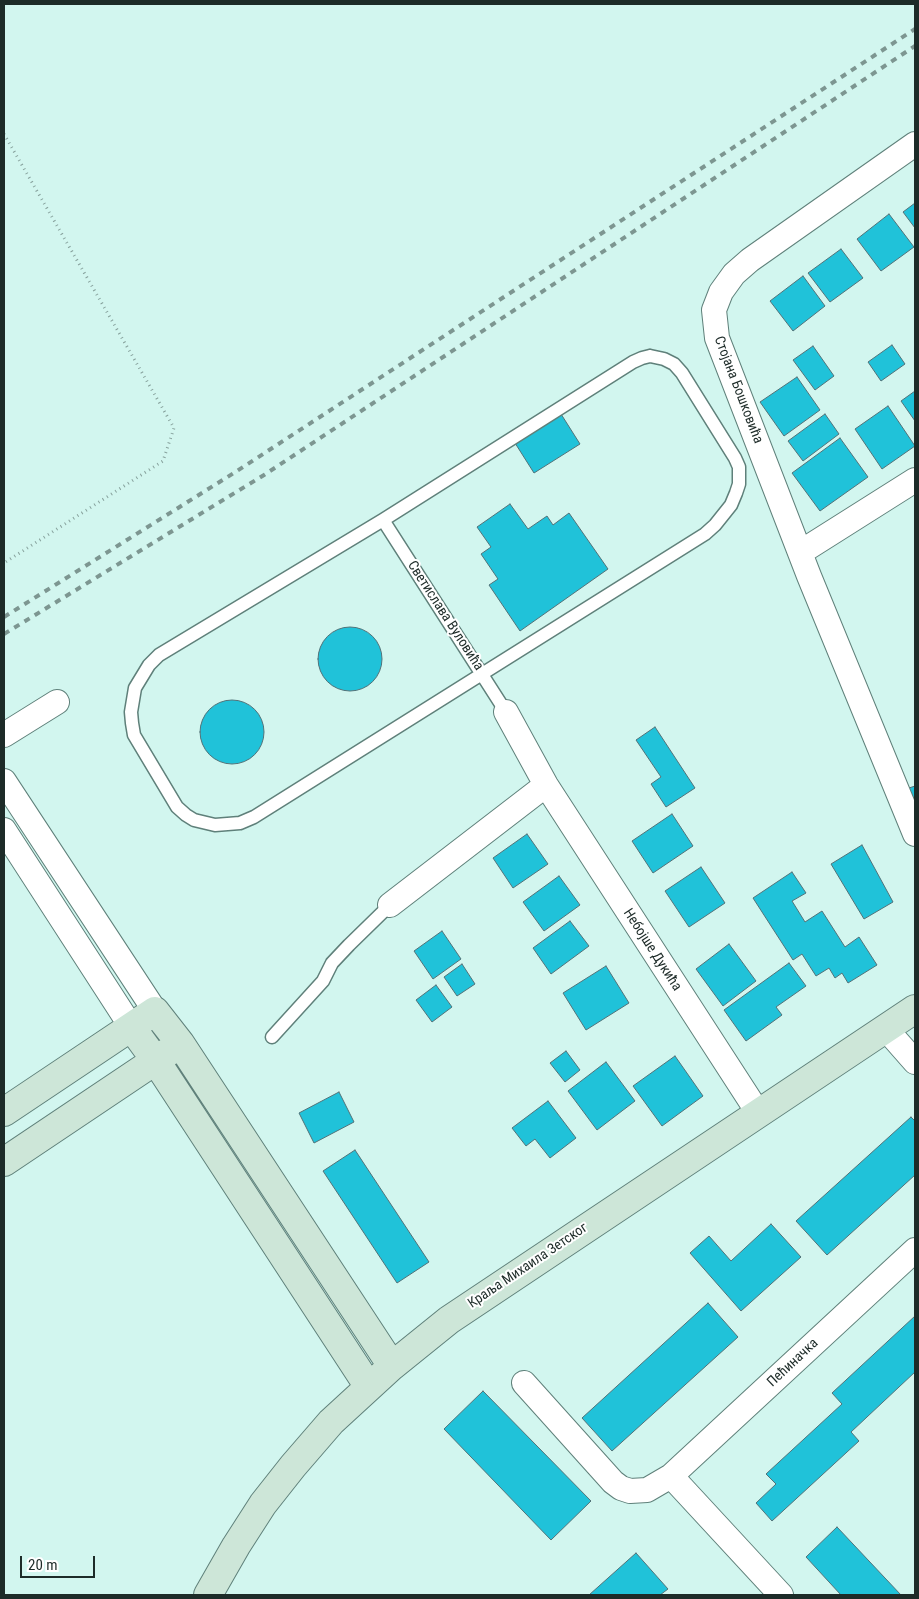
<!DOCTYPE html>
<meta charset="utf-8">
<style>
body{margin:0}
#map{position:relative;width:919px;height:1599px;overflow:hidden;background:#d2f6ef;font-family:"Roboto Condensed",sans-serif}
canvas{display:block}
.frame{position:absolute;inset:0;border:5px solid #1d2b28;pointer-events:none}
.scale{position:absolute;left:20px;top:1556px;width:75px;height:22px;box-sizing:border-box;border:2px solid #1d2b28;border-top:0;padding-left:6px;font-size:15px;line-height:18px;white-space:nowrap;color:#1d2b28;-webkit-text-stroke:4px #fff;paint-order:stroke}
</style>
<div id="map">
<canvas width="919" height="1599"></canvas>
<div class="frame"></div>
<div class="scale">20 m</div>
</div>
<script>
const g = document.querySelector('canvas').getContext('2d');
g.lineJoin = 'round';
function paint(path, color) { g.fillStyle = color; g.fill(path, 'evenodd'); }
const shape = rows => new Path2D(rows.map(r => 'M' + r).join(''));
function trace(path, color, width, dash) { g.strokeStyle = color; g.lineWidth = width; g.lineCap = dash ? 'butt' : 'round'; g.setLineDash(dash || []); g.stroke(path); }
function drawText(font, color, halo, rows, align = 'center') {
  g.font = font + ' "Roboto Condensed",sans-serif'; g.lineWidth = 4; g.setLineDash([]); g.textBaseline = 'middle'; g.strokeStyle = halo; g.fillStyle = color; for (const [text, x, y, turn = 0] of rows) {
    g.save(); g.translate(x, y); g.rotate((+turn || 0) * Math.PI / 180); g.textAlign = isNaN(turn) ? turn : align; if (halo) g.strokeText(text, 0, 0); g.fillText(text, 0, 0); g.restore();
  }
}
const building = shape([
 [915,203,915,228,903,212,915,203],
 [889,214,914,247,881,271,857,239,889,214],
 [841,249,863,278,830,302,808,273,841,249],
 [803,276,825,306,793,331,770,301,803,276],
 [892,345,905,364,881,381,868,362,892,345],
 [813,346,834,376,815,390,793,360,813,346],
 [797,377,820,410,784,436,760,402,797,377],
 [915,391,915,421,901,401,915,391],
 [888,406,915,446,882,469,855,429,888,406],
 [561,414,580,444,534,473,515,443,561,414],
 [825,414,839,434,803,461,788,441,825,414],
 [840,438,868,477,820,511,792,473,840,438],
 [510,504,528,529,547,516,553,525,569,513,608,569,520,631,489,585,498,579,481,554,491,547,477,527,510,504],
 '318 659a32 32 0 1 1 64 0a32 32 0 1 1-64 0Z',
 '200 732a32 32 0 1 1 64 0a32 32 0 1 1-64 0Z',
 [655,727,695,788,666,807,651,784,661,777,636,740,655,727],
 [915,786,915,803,909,788,915,786],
 [672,814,693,846,653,873,632,841,672,814],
 [527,834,548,864,513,888,493,858,527,834],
 [862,845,893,902,864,919,831,864,862,845],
 [701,867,725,903,689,927,665,891,701,867],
 [792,872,806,893,792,901,805,922,822,911,845,947,859,937,877,965,848,983,842,973,835,978,829,968,816,976,802,954,793,960,753,898,792,872],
 [559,876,580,905,544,931,523,902,559,876],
 [570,921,589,946,551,974,533,948,570,921],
 [442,931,461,959,433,979,414,951,442,931],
 [729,944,756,981,723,1006,696,969,729,944],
 [789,963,806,986,776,1007,782,1015,746,1041,724,1010,789,963],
 [462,964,475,984,457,996,444,977,462,964],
 [606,966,629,1003,586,1030,563,993,606,966],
 [436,985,452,1007,432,1022,416,1000,436,985],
 [566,1051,580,1070,565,1082,550,1063,566,1051],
 [675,1056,703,1096,662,1126,633,1086,675,1056],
 [606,1062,635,1101,597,1130,568,1091,606,1062],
 [339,1092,354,1122,314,1143,299,1113,339,1092],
 [548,1101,576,1138,550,1158,535,1139,526,1146,512,1128,548,1101],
 [911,1117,915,1121,915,1175,827,1255,796,1221,911,1117],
 [355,1150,429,1262,397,1283,323,1171,355,1150],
 [771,1224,801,1257,741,1311,690,1253,709,1236,731,1261,771,1224],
 [708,1303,738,1337,612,1451,582,1418,708,1303],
 [915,1316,915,1372,851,1432,859,1441,772,1521,756,1503,776,1484,766,1474,842,1404,832,1393,915,1316],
 [483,1391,591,1501,551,1540,444,1429,483,1391],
 [837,1527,901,1595,841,1595,806,1557,837,1527],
 [636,1553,668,1589,660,1595,589,1595,636,1553]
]);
const path = shape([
 [4,134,174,428,163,461,4,563]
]);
const lane = shape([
 [650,356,664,359,674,364,682,373,735,458,739,467,739,484,736,493,731,505,715,525,705,534,254,817,240,823,215,825,194,820,186,815,177,807,134,735,132,723,131,712,135,688,149,665,159,655,383,520,633,362,642,358,650,356],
 [383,520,506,712],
 [272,1037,323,981,332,963,349,945,390,905]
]);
const street = shape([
 [915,144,750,260,734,274,721,292,714,310,717,338,809,576,915,834],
 [801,552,915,480],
 [506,712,546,785,759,1114],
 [4,735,57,702],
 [4,781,155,1011],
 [4,830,132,1028],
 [390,905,546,785],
 [886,1029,915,1062],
 [524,1383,613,1482,621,1488,630,1491,647,1490,671,1476,915,1250],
 [671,1476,781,1595]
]);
const secondary = shape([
 [132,1028,156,1061,369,1387],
 [4,1112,155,1011,180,1043,392,1366],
 [4,1162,171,1050],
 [208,1595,236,1546,263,1504,293,1466,331,1422,392,1366,449,1320,915,1009]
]);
const rail = shape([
 [4,617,237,471,915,29],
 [4,634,264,475,915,46]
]);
const streetNames = [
 ["Стојана Бошковића",738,390,69],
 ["Светислава Вуловића",445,616,57],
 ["Небојше Дукића",652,950,57],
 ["Краља Михаила Зетског",528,1266,-34],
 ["Пећиначка",793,1363,-43]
];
paint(building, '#20c2d9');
trace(building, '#527278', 1);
trace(lane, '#5f807a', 15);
trace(street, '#5f807a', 26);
trace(secondary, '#5f807a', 30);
trace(path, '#87a29d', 3, [1, 4]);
trace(lane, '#fff', 12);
trace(street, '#fff', 24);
trace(secondary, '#cde6d8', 28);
trace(rail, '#7d9691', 4, [6, 6]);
drawText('14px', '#1d2b28', '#fff', streetNames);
</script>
